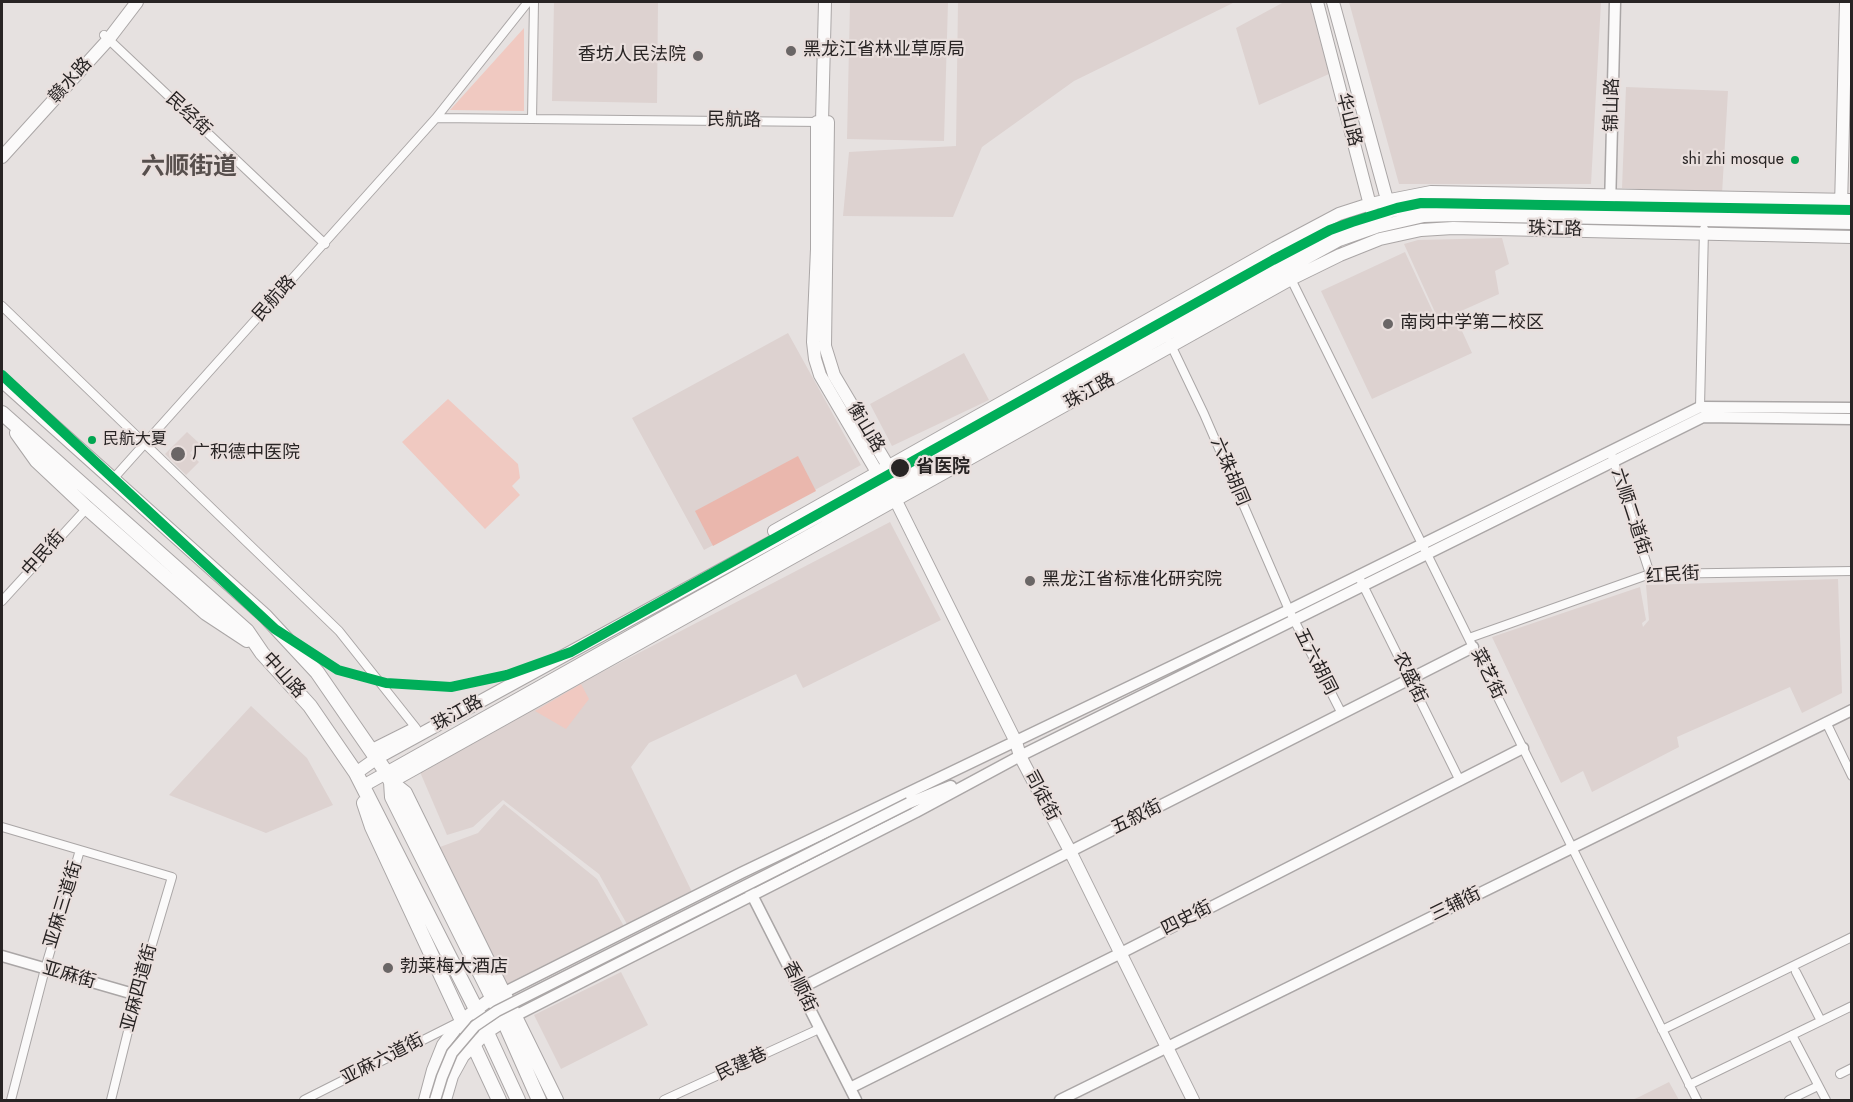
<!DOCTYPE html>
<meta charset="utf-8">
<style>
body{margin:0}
#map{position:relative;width:1853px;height:1102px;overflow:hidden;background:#e6e1e0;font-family:Jost,sans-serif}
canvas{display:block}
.frame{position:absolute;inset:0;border:3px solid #282424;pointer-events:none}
</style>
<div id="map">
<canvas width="1853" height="1102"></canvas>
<div class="frame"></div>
</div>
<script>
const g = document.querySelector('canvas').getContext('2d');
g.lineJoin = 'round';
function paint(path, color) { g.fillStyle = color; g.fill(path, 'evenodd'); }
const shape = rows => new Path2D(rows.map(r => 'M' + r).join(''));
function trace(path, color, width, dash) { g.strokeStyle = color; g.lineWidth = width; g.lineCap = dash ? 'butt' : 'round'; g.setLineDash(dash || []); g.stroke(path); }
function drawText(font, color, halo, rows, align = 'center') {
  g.font = font + ' Jost,"Noto Sans SC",sans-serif'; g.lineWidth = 4.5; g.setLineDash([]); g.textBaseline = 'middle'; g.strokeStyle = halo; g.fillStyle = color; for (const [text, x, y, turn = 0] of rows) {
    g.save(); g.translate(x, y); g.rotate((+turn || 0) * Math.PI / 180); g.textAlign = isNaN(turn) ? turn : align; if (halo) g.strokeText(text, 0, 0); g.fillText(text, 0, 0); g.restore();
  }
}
const built = shape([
 [554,2,658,2,657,103,552,101],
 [850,2,948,2,944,141,847,139],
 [958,2,1235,2,1074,81,982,147,953,217,843,216,849,152,956,146],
 [1284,2,1310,2,1329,74,1259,105,1236,28],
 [1349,2,1601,2,1591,184,1399,184],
 [1626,87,1728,91,1722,194,1622,188],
 [1502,238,1509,264,1495,271,1499,294,1439,321,1404,244,1418,240],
 [1405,252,1440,327,1457,320,1472,353,1372,399,1321,291],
 [788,333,861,465,704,550,632,418],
 [964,353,989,400,892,446,870,404],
 [187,432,199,443,190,453,199,462,186,475,165,454],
 [890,522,941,620,803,688,796,674,649,743,631,767,693,894,628,926,599,874,503,800,473,827,447,835,420,772,583,682],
 [1838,579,1842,693,1802,713,1790,687,1677,737,1679,747,1592,792,1583,771,1561,783,1492,637,1640,587,1646,620,1642,623,1643,627,1649,620,1646,585],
 [251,706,307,758,333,805,266,833,169,795],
 [504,804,597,879,625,928,507,984,440,847,478,833],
 [621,972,648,1025,561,1069,534,1015],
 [1669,1082,1679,1100,1632,1100,1639,1097]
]);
const green = shape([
 [524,28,524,111,450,110],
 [448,399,518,464,520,478,512,486,520,495,485,529,402,442],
 [581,684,589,699,566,729,535,711]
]);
const forest = shape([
 [798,456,816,491,713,546,695,511]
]);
const minor = shape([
 [104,35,325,244],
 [436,118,528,2],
 [532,119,534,2],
 [1289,275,1697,1100],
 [2,306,339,631,416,728],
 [1170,343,1204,414,1289,610,1342,714],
 [1700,407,1704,229],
 [1612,456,1650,574],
 [113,479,436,118,821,122],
 [1358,575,1460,781],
 [2,601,87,508],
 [1469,638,1650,574,1852,571],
 [1826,722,1852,776],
 [2,827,172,877,137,995,111,1100],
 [1796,972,1821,1021],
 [1662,1030,1852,937],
 [1792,1035,1826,1100],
 [1840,1074,1852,1068],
 [1689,1085,1852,1006],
 [11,1100,45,969,80,850],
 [304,1100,459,1022],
 [664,1100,819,1029],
 [1789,1100,1818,1086]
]);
const tertiary = shape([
 [1610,208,1615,2],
 [909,803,951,786],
 [749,889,856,1100],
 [2,956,137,995],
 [801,988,1473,647],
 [497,996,741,873,1289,610,1700,407,1852,408],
 [509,1019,916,812,1020,756,1703,417,1852,419],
 [850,1088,1121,953,1523,748],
 [1060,1100,1852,710]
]);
const secondary = shape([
 [1317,2,1371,209],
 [1333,2,1389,207],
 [817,122,817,249,813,342,815,359,820,375,881,479],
 [822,122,825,2],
 [828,122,825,346,834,375,891,471],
 [2,157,108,40,137,2],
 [1841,207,1846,2],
 [894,494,896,501,1016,742,1020,756,1070,851,1193,1100],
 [774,531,1275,248,1339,214,1370,204,1431,192,1852,200],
 [372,750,412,730],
 [356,773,377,758,1000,417,1335,230,1391,211,1416,206,1438,205,1852,213],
 [391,782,1291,279,1340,255,1380,239,1421,230,1453,228,1852,237],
 [363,786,1166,335,1339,240,1376,227,1424,216,1455,215,1852,223],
 [425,1100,433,1070,443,1045,462,1020,492,998],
 [445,1100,452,1076,463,1056,487,1032,504,1021]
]);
const primary = shape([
 [2,380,265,616,317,672,386,772,391,782,392,797,504,1021,539,1100],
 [2,413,247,631,262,653,310,706,356,773,476,1009,518,1100],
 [17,433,37,461,87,508,206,613,247,640],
 [391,782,405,793,556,1100],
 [364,803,372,827,499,1100]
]);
const tertiaryBridge = shape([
 [435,1100,442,1077,452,1053,475,1026,497,1011,909,803]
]);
const metro1 = shape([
 [2,375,275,629,338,670,386,683,451,687,507,675,571,652,1273,260,1330,230,1352,222,1397,208,1421,203,1852,210]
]);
const markers = [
 [791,51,6,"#6a6666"],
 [698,56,6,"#6a6666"],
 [1795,160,5,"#00a651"],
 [1388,324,6,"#6a6666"],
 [92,440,5,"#00a651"],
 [178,454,8,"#6a6666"],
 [900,468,10,"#282424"],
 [1030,581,6,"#6a6666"],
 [388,968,6,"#6a6666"]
];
const busNames = [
 ["shi zhi mosque",1784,160],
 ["民航大夏",103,440,"left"]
];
const poiNames = [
 ["黑龙江省林业草原局",803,51],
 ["香坊人民法院",686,56,"right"],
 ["南岗中学第二校区",1400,324],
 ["广积德中医院",192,454],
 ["黑龙江省标准化研究院",1042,581],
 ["勃莱梅大酒店",400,968]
];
const streetNames = [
 ["赣水路",71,81,-48],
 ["锦山路",1613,105,-89],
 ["民经街",188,115,43],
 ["华山路",1348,120,76],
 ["民航路",734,121,1],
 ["珠江路",1555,230,1],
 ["民航路",275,299,-48],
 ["珠江路",1090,392,-29],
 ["衡山路",865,428,59],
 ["六珠胡同",1229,472,67],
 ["六顺二道街",1630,512,72],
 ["中民街",44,554,-48],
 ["红民街",1673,576,-4],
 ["五六胡同",1315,662,63],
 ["菜艺街",1487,674,64],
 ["中山路",283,676,48],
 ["农盛街",1409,678,64],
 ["珠江路",458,714,-29],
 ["司徒街",1041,796,62],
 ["五叙街",1137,818,-27],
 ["亚麻三道街",64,905,-73],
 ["三辅街",1456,905,-26],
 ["四史街",1187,919,-27],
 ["亚麻街",69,976,16],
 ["香顺街",799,987,64],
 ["亚麻四道街",140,988,-75],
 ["亚麻六道街",383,1060,-27],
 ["民建巷",742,1065,-25]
];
const stopNames = [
 ["省医院",916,468]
];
const districtNames = [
 ["六顺街道",189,168]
];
paint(built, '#ddd2d0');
paint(green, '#f0c9c1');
paint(forest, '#eab7ad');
trace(minor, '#aaa6a6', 10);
trace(tertiary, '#aaa6a6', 13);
trace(secondary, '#aaa6a6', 14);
trace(primary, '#aaa6a6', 16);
trace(minor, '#fbfafa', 8);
trace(tertiary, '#fbfafa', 10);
trace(secondary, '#fbfafa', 12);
trace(primary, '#fbfafa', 14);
trace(tertiaryBridge, '#aaa6a6', 13, []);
trace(tertiaryBridge, '#fbfafa', 10);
trace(metro1, '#00ae59', 10);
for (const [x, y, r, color] of markers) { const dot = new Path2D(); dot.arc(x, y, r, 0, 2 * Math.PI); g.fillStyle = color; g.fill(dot); trace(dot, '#e9dfdd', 2); }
drawText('16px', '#282424', '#e9dfdd', busNames, 'right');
drawText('18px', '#282424', '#e9dfdd', poiNames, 'left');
drawText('18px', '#282424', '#e9dfdd', streetNames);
drawText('bold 18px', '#282424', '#e9dfdd', stopNames, 'left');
drawText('bold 24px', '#574f4d', '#e9dfdd', districtNames);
</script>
